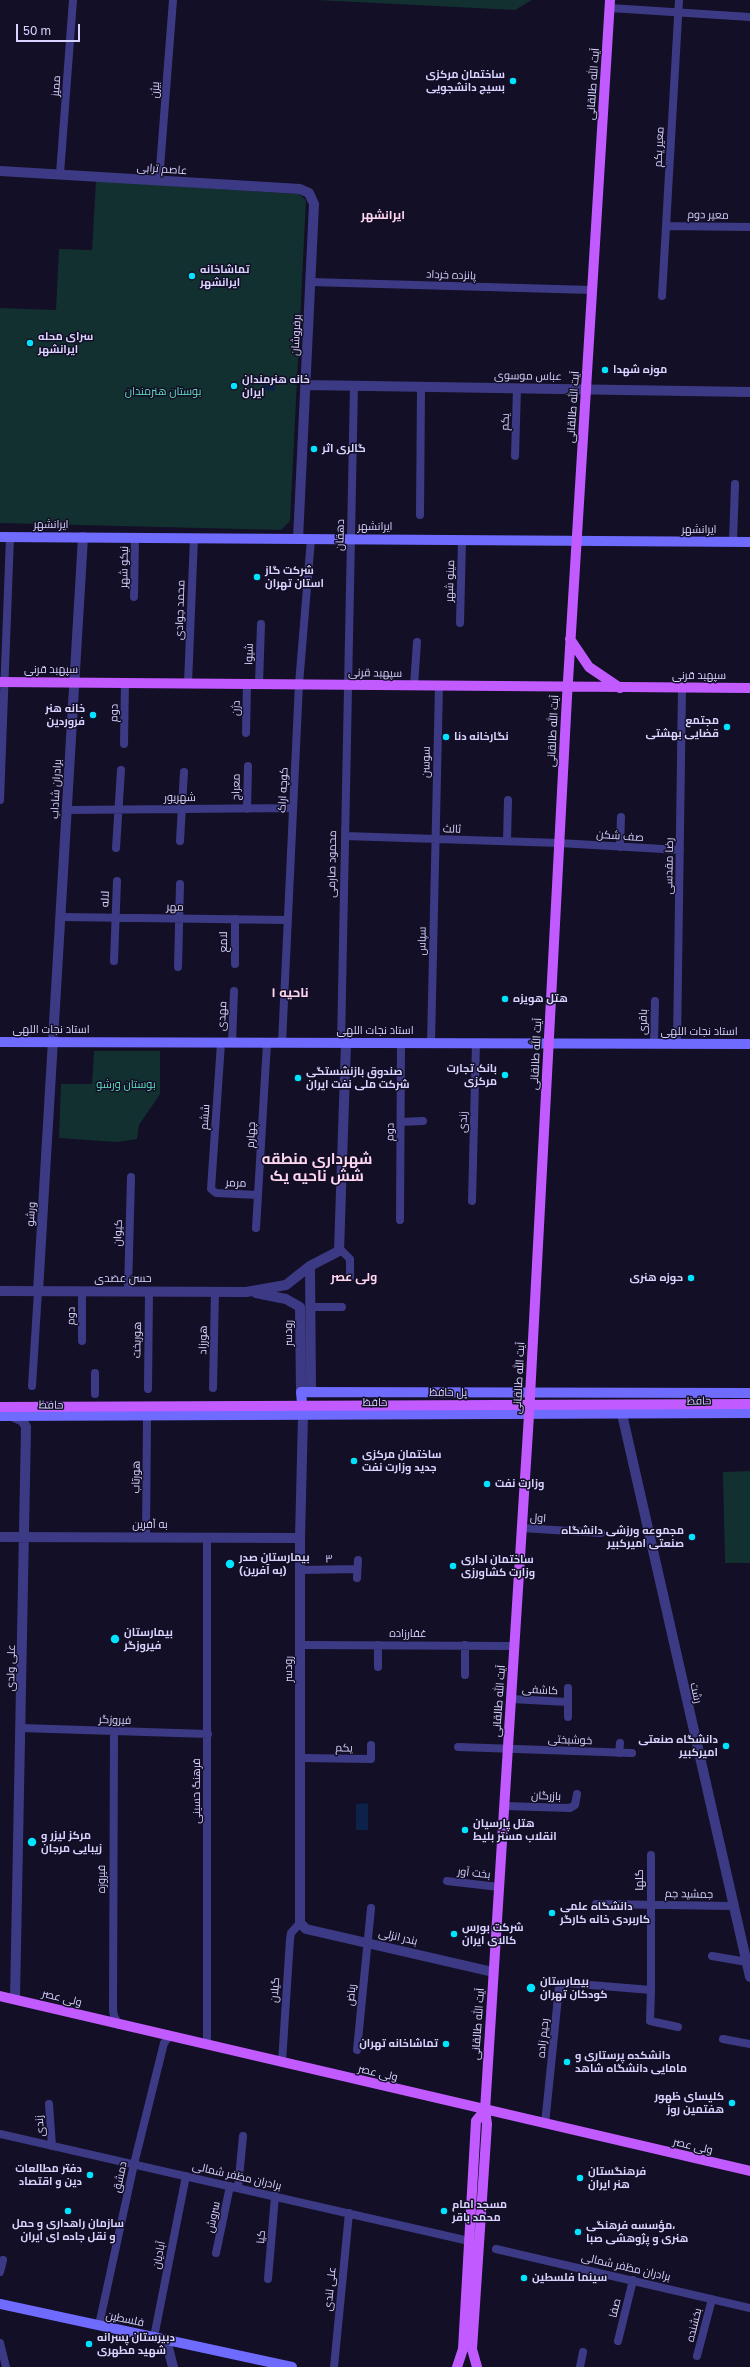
<!DOCTYPE html>
<meta charset="utf-8">
<style>
body{margin:0}
#map{position:relative;width:750px;height:2367px;overflow:hidden;background:#130f26;font-family:"Golos Text",sans-serif}
canvas{display:block}
.scale{position:absolute;left:16px;top:24px;width:64px;height:18px;box-sizing:border-box;border:2px solid #d9d4ff;border-top:0;padding-left:5px;font-size:12px;line-height:14px;white-space:nowrap;color:#d9d4ff;-webkit-text-stroke:3px #130f26;paint-order:stroke}
</style>
<div id="map">
<canvas width="750" height="2367"></canvas>
<div class="scale">50 m</div>
</div>
<script>
const g = document.querySelector('canvas').getContext('2d');
g.lineJoin = 'round';
function paint(path, color) { g.fillStyle = color; g.fill(path, 'evenodd'); }
const shape = rows => new Path2D(rows.map(r => 'M' + r).join(''));
function trace(path, color, width, dash) { g.strokeStyle = color; g.lineWidth = width; g.lineCap = dash ? 'butt' : 'round'; g.setLineDash(dash || []); g.stroke(path); }
function drawText(font, color, halo, rows, align = 'center') {
  g.font = font + ' "Golos Text",Cairo,sans-serif'; g.lineWidth = 3; g.setLineDash([]); g.textBaseline = 'middle'; g.strokeStyle = halo; g.fillStyle = color; for (const [text, x, y, turn = 0] of rows) {
    g.save(); g.translate(x, y); g.rotate((+turn || 0) * Math.PI / 180); g.textAlign = isNaN(turn) ? turn : align; if (halo) g.strokeText(text, 0, 0); g.fillText(text, 0, 0); g.restore();
  }
}
const green = shape([
 [316,0,532,0,515,10],
 [96,181,299,194,306,200,290,521,281,530,0,523,0,308,56,310,59,249,92,250],
 [94,1051,160,1051,160,1094,139,1125,137,1139,117,1142,59,1138,61,1084,92,1084],
 [750,1471,750,1563,725,1563,723,1472]
]);
const water = shape([
 [263,384,275,385,275,391,263,390],
 [368,1803,368,1830,356,1830,356,1804]
]);
const minor = shape([
 [610,8,750,17],
 [60,174,73,0],
 [159,181,173,0],
 [666,226,750,227],
 [310,282,592,290],
 [662,296,679,0],
 [515,456,517,388],
 [420,515,421,387],
 [733,542,735,484],
 [134,597,135,538],
 [460,623,462,540],
 [188,683,194,538],
 [259,684,261,624],
 [414,686,417,642],
 [246,733,247,684],
 [124,744,125,683],
 [0,800,10,537],
 [247,809,248,766],
 [67,810,293,808],
 [345,836,559,843,680,850],
 [180,841,184,772],
 [507,841,508,800],
 [620,847,621,817],
 [116,848,121,770],
 [61,917,288,920],
 [114,961,117,881],
 [235,964,235,919],
 [178,967,180,884],
 [221,1043,211,1189,216,1193,258,1195],
 [232,1043,234,991],
 [282,1043,299,684,311,539],
 [341,1043,354,385],
 [431,1043,439,686],
 [654,1044,655,1001],
 [677,1044,682,688],
 [401,1122,423,1121],
 [472,1201,476,1043],
 [400,1220,401,1043],
 [256,1228,267,1043],
 [340,1249,350,1259,350,1277],
 [128,1290,131,1177],
 [310,1307,342,1307],
 [82,1341,82,1291],
 [95,1373,95,1394],
 [32,1386,38,1291],
 [213,1388,215,1291],
 [148,1389,149,1291],
 [522,1528,601,1533],
 [146,1537,147,1417],
 [301,1570,357,1569],
 [357,1578,358,1560],
 [301,1645,514,1646],
 [378,1667,378,1645],
 [465,1675,465,1645],
 [568,1688,568,1717],
 [511,1699,568,1702],
 [21,1728,208,1734],
 [114,1731,113,2010,114,2016,119,2025],
 [458,1747,632,1753],
 [619,1753,620,1743],
 [302,1758,371,1759,371,1745],
 [504,1806,570,1808,575,1805,577,1794],
 [447,1881,499,1887],
 [596,1904,733,1906],
 [712,1956,747,1962],
 [651,1990,650,2021,678,2027],
 [723,2039,750,2044],
 [207,2045,207,1537],
 [357,2050,371,1908],
 [282,2062,290,1939,291,1933,300,1923],
 [49,2104,52,2146],
 [545,2124,559,1987,566,1983,651,1990,651,1855],
 [0,2134,469,2241],
 [238,2188,243,2136],
 [496,2249,750,2308],
 [216,2253,230,2186],
 [0,2272,3,2260],
 [268,2279,275,2196],
 [99,2325,134,2164,164,2043,169,2037],
 [154,2337,186,2176],
 [618,2341,633,2280],
 [0,2343,6,2367],
 [697,2356,712,2299],
 [334,2367,349,2213],
 [580,2367,583,2352]
]);
const tertiary = shape([
 [0,171,300,189,309,193,314,204,298,539],
 [305,385,750,392],
 [310,1266,311,1392],
 [0,1291,246,1292,286,1285,310,1266,339,1251,346,1043],
 [38,1291,83,537],
 [256,1293,286,1299,300,1307,301,1392],
 [622,1414,750,1977],
 [303,1416,300,1538,300,1923,306,1929,493,1972],
 [14,1417,23,1421,26,1427,15,1999],
 [0,1537,300,1538],
 [166,2340,173,2367]
]);
const secondary = shape([
 [0,537,750,542],
 [0,1042,750,1044],
 [303,1414,301,1392,750,1393],
 [0,1416,750,1413],
 [0,2304,292,2367]
]);
const primary = shape([
 [570,639,589,667,620,688],
 [0,682,750,688],
 [0,1407,750,1404],
 [0,1996,750,2171],
 [457,2367,463,2349,476,2121,485,2110],
 [477,2367,472,2349,487,2124,485,2110,529,1415,567,697,610,0]
]);
const markers = [
 [513,81,4,"#00e5ff"],
 [192,276,4,"#00e5ff"],
 [30,343,4,"#00e5ff"],
 [605,370,4,"#00e5ff"],
 [234,386,4,"#00e5ff"],
 [314,449,4,"#00e5ff"],
 [257,577,4,"#00e5ff"],
 [93,715,4,"#00e5ff"],
 [727,727,4,"#00e5ff"],
 [446,737,4,"#00e5ff"],
 [505,999,4,"#00e5ff"],
 [505,1075,4,"#00e5ff"],
 [298,1078,4,"#00e5ff"],
 [691,1278,4,"#00e5ff"],
 [354,1461,4,"#00e5ff"],
 [487,1484,4,"#00e5ff"],
 [692,1537,4,"#00e5ff"],
 [230,1564,5,"#00e5ff"],
 [453,1566,4,"#00e5ff"],
 [115,1639,5,"#00e5ff"],
 [726,1746,4,"#00e5ff"],
 [465,1830,4,"#00e5ff"],
 [32,1842,5,"#00e5ff"],
 [552,1913,4,"#00e5ff"],
 [454,1934,4,"#00e5ff"],
 [531,1988,5,"#00e5ff"],
 [446,2044,4,"#00e5ff"],
 [567,2062,4,"#00e5ff"],
 [732,2103,4,"#00e5ff"],
 [90,2175,4,"#00e5ff"],
 [580,2178,4,"#00e5ff"],
 [68,2211,4,"#00e5ff"],
 [444,2211,4,"#00e5ff"],
 [578,2232,4,"#00e5ff"],
 [524,2278,4,"#00e5ff"],
 [89,2344,4,"#00e5ff"]
];
const poiNames = [
 ["ساختمان مرکزی",505,75,"right"],
 ["بسیج دانشجویی",505,88,"right"],
 ["تماشاخانه",200,270],
 ["ایرانشهر",200,283],
 ["سرای محله",38,337],
 ["ایرانشهر",38,350],
 ["موزه شهدا",613,370],
 ["خانه هنرمندان",242,380],
 ["ایران",242,393],
 ["گالری اثر",322,449],
 ["شرکت گاز",265,571],
 ["استان تهران",265,584],
 ["خانه هنر",85,709,"right"],
 ["فروردین",85,722,"right"],
 ["مجتمع",719,721,"right"],
 ["قضایی بهشتی",719,734,"right"],
 ["نگارخانه دنا",454,737],
 ["هتل هویزه",513,999],
 ["بانک تجارت",497,1069,"right"],
 ["مرکزی",497,1082,"right"],
 ["صندوق بازنشستگی",306,1072],
 ["شرکت ملی نفت ایران",306,1085],
 ["حوزه هنری",683,1278,"right"],
 ["ساختمان مرکزی",362,1455],
 ["جدید وزارت نفت",362,1468],
 ["وزارت نفت",495,1484],
 ["مجموعه ورزشی دانشگاه",684,1531,"right"],
 ["صنعتی امیرکبیر",684,1544,"right"],
 ["بیمارستان صدر",239,1558],
 ["(به آفرین)",239,1571],
 ["ساختمان اداری",461,1560],
 ["وزارت کشاورزی",461,1573],
 ["بیمارستان",124,1633],
 ["فیروزگر",124,1646],
 ["دانشگاه صنعتی",718,1740,"right"],
 ["امیرکبیر",718,1753,"right"],
 ["هتل پارسیان",473,1824],
 ["انقلاب مستر بلیط",473,1837],
 ["مرکز لیزر و",41,1836],
 ["زیبایی مرجان",41,1849],
 ["دانشگاه علمی",560,1907],
 ["کاربردی خانه کارگر",560,1920],
 ["شرکت بورس",462,1928],
 ["کالای ایران",462,1941],
 ["بیمارستان",540,1982],
 ["کودکان تهران",540,1995],
 ["تماشاخانه تهران",438,2044,"right"],
 ["دانشکده پرستاری و",575,2056],
 ["مامایی دانشگاه شاهد",575,2069],
 ["کلیسای ظهور",724,2097,"right"],
 ["هفتمین روز",724,2110,"right"],
 ["دفتر مطالعات",82,2169,"right"],
 ["دین و اقتصاد",82,2182,"right"],
 ["فرهنگستان",588,2172],
 ["هنر ایران",588,2185],
 ["مسجد امام",452,2205],
 ["محمد باقر",452,2218],
 ["سازمان راهداری و حمل",68,2224,"center"],
 ["و نقل جاده ای ایران",68,2237,"center"],
 ["مؤسسه فرهنگی،",586,2226],
 ["هنری و پژوهشی صبا",586,2239],
 ["سینما فلسطین",532,2278],
 ["دبیرستان پسرانه",97,2338],
 ["شهید مطهری",97,2351]
];
const streetNames = [
 ["آیت الله طالقانی",593,84,-86],
 ["ممیز",56,86,-86],
 ["بیژن",155,90,-86],
 ["معیر یکم",659,147,-87],
 ["عاصم ترابی",162,169,4],
 ["معیر دوم",708,215,1],
 ["پانزده خرداد",451,275,2],
 ["برفروشان",296,335,-87],
 ["عباس موسوی",528,376,1],
 ["آیت الله طالقانی",573,407,-86],
 ["یکم",505,422,-88],
 ["ایرانشهر",51,525],
 ["ایرانشهر",375,527],
 ["ایرانشهر",699,530],
 ["دهقان",340,535,-89],
 ["نیکو شهر",124,567,-89],
 ["مینو شهر",450,581,-88],
 ["محمد جوادی",180,610,-88],
 ["شیوا",249,654,-89],
 ["سپهبد قرنی",51,670],
 ["سپهبد قرنی",375,673,1],
 ["سپهبد قرنی",699,676],
 ["دژن",236,708,-88],
 ["دوم",114,713,-89],
 ["آیت الله طالقانی",553,731,-87],
 ["سوسن",426,762,-89],
 ["معراج",236,787,-89],
 ["برادران شاداب",56,789,-87],
 ["کوچه اراک",283,790,-87],
 ["شهریور",180,798],
 ["ثالث",452,829,2],
 ["صف شکن",620,836,4],
 ["محمود صارمی",332,864,-89],
 ["رضا مقدسی",669,866,-89],
 ["لاله",105,899,-88],
 ["مهر",175,907,1],
 ["سپاس",422,941,-89],
 ["لامع",224,942,-90],
 ["مهدی",222,1016,-87],
 ["باقری",643,1022,-89],
 ["استاد نجات اللهی",51,1030],
 ["استاد نجات اللهی",375,1031],
 ["استاد نجات اللهی",699,1032],
 ["آیت الله طالقانی",536,1054,-87],
 ["ششم",205,1117,-86],
 ["زندی",463,1122,-88],
 ["دوم",390,1132,-89],
 ["چهارم",251,1135,-87],
 ["مرمر",236,1183,2],
 ["ورشو",31,1214,-86],
 ["کیوان",118,1233,-88],
 ["حسن عضدی",123,1279],
 ["دوم",71,1316,-89],
 ["رودسر",289,1333,-90],
 ["هوربخت",137,1340,-89],
 ["هورزاد",203,1340,-89],
 ["آیت الله طالقانی",519,1378,-87],
 ["پل حافظ",448,1393],
 ["حافظ",699,1401,-1],
 ["حافظ",375,1403],
 ["حافظ",51,1405,1],
 ["هورتاب",136,1477,-89],
 ["اول",538,1518,3],
 ["به آفرین",150,1525],
 ["۳",329,1559,-1],
 ["غفارزاده",408,1634],
 ["علی ولدی",11,1668,-89],
 ["رودسر",289,1669,-90],
 ["کاشفی",540,1690,3],
 ["رشت",696,1693,77],
 ["آیت الله طالقانی",499,1701,-86],
 ["فیروزگر",115,1720,2],
 ["خوشبختی",570,1740,2],
 ["یکم",344,1748,1],
 ["فرهنگ حسینی",197,1791,-90],
 ["بازرگان",546,1796,2],
 ["بخت آور",474,1873,6],
 ["فیروزه",102,1879,-90],
 ["گلها",640,1880,-90],
 ["جمشید جم",689,1894,1],
 ["بندر انزلی",398,1937,13],
 ["گیلان",275,1990,-86],
 ["ریاض",351,1995,-85],
 ["ولی عصر",62,1998,14],
 ["آیت الله طالقانی",478,2024,-86],
 ["رحیم زاده",543,2038,-84],
 ["ولی عصر",378,2073,13],
 ["زندی",40,2126,-95],
 ["ولی عصر",693,2146,13],
 ["برادران مظفر شمالی",237,2176,13],
 ["دمشق",120,2177,-78],
 ["سروش",213,2217,-78],
 ["کیا",261,2237,-85],
 ["آبادیان",159,2255,-79],
 ["برادران مظفر شمالی",626,2267,13],
 ["علی لندی",330,2289,-84],
 ["صفا",615,2308,-76],
 ["فلسطین",125,2319,12],
 ["بخشنده",694,2325,-76]
];
const parkNames = [
 ["بوستان هنرمندان",163,392],
 ["بوستان ورشو",126,1085]
];
const neighbourhoodNames = [
 ["ایرانشهر",383,215],
 ["ولی عصر",354,1277]
];
const quarterNames = [
 ["ناحیه ۱",290,993]
];
const districtNames = [
 ["شهرداری منطقه",317,1159],
 ["شش ناحیه یک",317,1176]
];
paint(green, '#12302f');
paint(water, '#0c2248');
trace(minor, '#3d3a85', 8);
trace(tertiary, '#3d3a85', 10);
trace(secondary, '#6f6bff', 10);
trace(primary, '#c25bff', 10);
for (const [x, y, r, color] of markers) { const dot = new Path2D(); dot.arc(x, y, r, 0, 2 * Math.PI); g.fillStyle = color; g.fill(dot); trace(dot, '#130f26', 1.5); }
drawText('bold 11px', '#d9d4ff', '#130f26', poiNames, 'left');
drawText('11px', '#d9d4ff', '#130f26', streetNames);
drawText('11px', '#5fe0c0', '#130f26', parkNames);
drawText('bold 12px', '#ffd6f0', '#130f26', neighbourhoodNames);
drawText('bold 13px', '#ffd6f0', '#130f26', quarterNames);
drawText('bold 15px', '#ffd6f0', '#130f26', districtNames);
</script>
